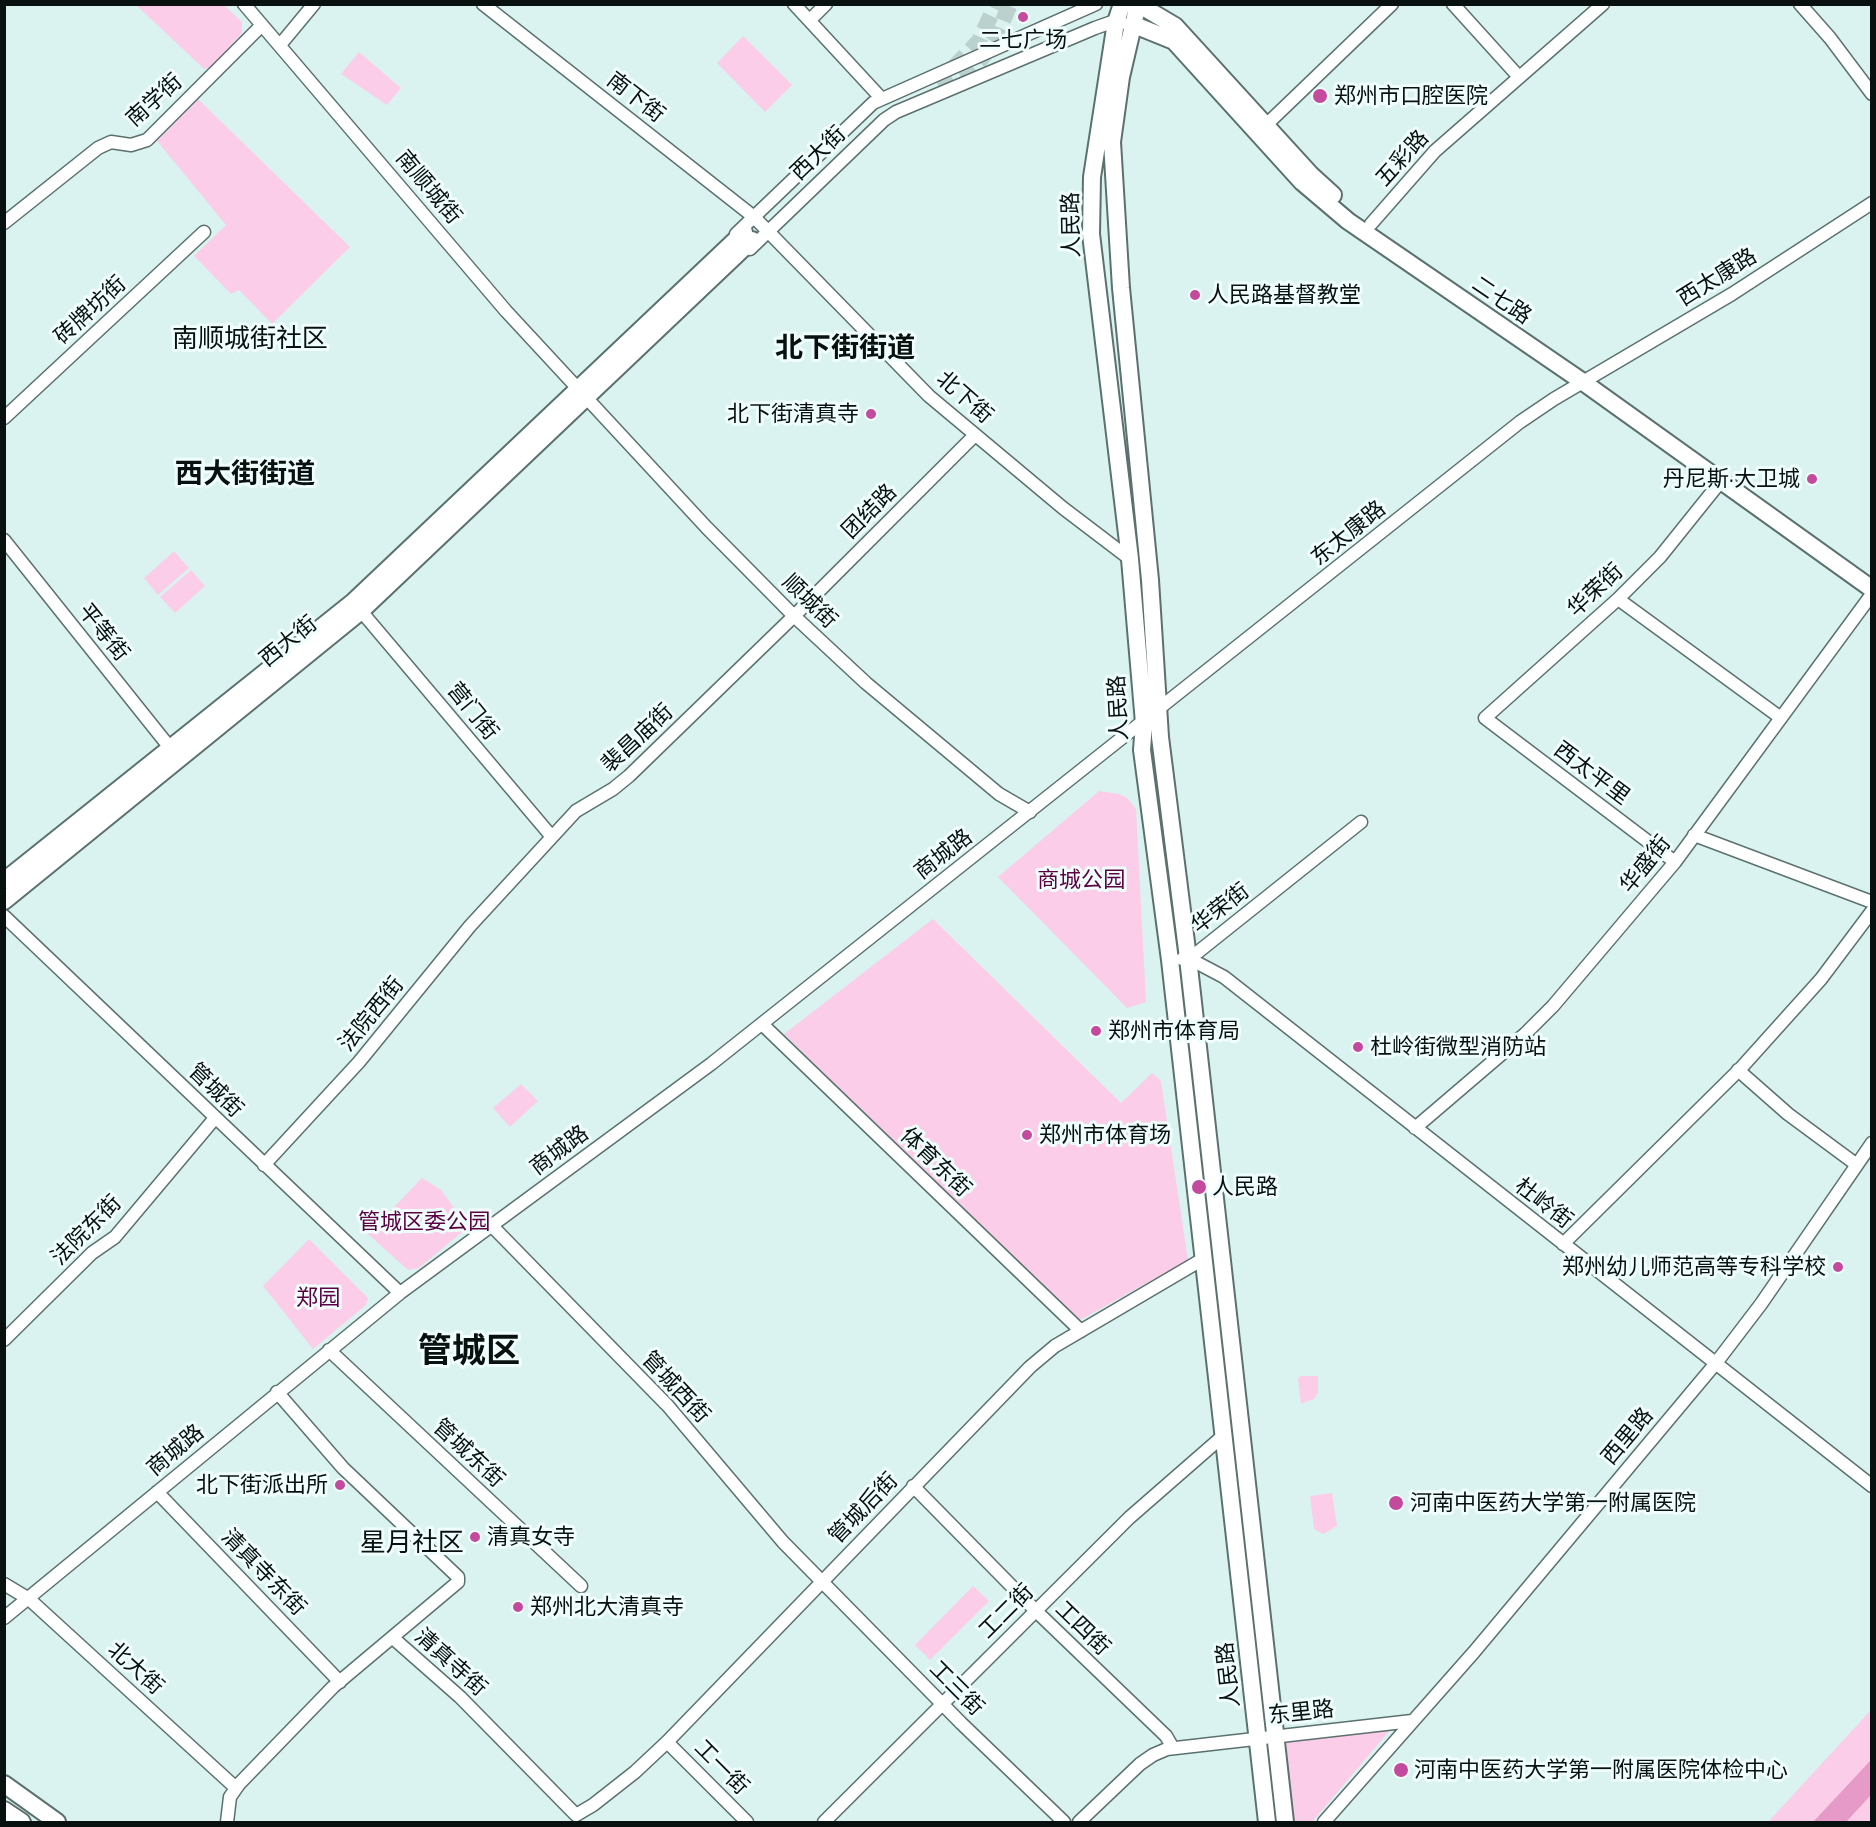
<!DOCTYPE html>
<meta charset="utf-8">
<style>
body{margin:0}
#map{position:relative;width:1876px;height:1827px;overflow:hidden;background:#daf3f0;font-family:"Exo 2",sans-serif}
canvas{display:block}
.frame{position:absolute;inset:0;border:6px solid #081010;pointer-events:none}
</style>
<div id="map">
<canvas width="1876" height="1827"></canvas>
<div class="frame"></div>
</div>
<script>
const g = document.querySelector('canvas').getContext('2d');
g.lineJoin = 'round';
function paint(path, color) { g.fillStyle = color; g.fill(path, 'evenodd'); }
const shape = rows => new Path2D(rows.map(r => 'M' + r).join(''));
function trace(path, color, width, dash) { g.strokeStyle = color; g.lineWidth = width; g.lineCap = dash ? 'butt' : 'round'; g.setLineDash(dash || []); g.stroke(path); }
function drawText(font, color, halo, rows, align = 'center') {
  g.font = font + ' "Exo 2","Noto Sans SC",sans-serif'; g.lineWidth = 6; g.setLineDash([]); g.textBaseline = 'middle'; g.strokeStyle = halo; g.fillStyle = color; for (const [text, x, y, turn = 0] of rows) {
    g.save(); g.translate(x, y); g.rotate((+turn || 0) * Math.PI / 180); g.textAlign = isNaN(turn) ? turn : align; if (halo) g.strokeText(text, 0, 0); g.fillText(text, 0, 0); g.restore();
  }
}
const green = shape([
 [136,5,224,5,242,22,242,33,210,68,204,69],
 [743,36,792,85,765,112,717,63],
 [359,52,401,88,387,105,341,74],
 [198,99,350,247,272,324,239,290,231,294,194,256,226,225,157,141],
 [174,551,189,568,158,595,144,578],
 [191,570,205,586,175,613,160,597],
 [1099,791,1119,794,1127,798,1136,809,1146,1002,1127,1008,998,877],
 [933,919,1121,1103,1152,1073,1161,1081,1188,1260,1082,1319,1071,1318,784,1034],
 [521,1084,538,1101,510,1127,493,1108],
 [422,1178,441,1190,468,1227,419,1268,408,1270,368,1234],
 [309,1239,368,1298,366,1305,313,1349,263,1286],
 [1300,1376,1318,1376,1318,1393,1314,1399,1301,1404,1298,1379],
 [1332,1493,1337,1526,1323,1534,1314,1529,1310,1496],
 [973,1586,989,1601,930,1660,915,1645],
 [1871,1710,1871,1822,1768,1822],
 [1391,1729,1312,1822,1294,1822,1284,1740]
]);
const water = shape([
 [1871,1760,1871,1795,1846,1822,1813,1822]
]);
const majorTunnel = shape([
 [954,67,979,41,996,4],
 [940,89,965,76,983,57,996,37,1010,4]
]);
const minor = shape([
 [244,4,506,311,707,528,794,616,866,683,999,794,1030,812],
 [483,4,754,217,929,396,1063,508,1130,559],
 [794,4,881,98],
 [1453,4,1519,77],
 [1800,4,1830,38,1872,94],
 [810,20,826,4],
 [280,45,314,4],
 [1266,125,1392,4],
 [4,223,98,148,111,142,131,145,147,140,262,25],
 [1371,224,1435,151,1603,4],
 [736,234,873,103,1096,4],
 [750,249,884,120,896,112,1095,28,1112,22,1122,23],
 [4,418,204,232],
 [4,540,171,749],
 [1618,599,1781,718],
 [361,611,552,837],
 [1694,835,1872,902],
 [1675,862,1485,718,1618,599,1660,557,1721,481],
 [4,916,400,1293],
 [1188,958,1224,977,1872,1486],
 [1182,959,1198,952,1361,822],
 [762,1024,1081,1331],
 [1738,1070,1788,1114,1857,1165],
 [1415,1128,1525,1034,1553,1006,1675,862,1872,594],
 [264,1165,359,1062,470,926,576,811,613,789,629,776,794,616,975,435],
 [493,1227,668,1406,783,1542,961,1723,1064,1822],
 [1563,1244,1741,1068,1821,979,1872,911],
 [4,1340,92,1253,115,1237,215,1118],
 [329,1350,581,1586],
 [913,1486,1036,1611,1166,1736,1173,1748],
 [157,1492,340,1682],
 [4,1584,29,1599,236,1788],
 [4,1618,400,1293,711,1064,1520,422,1554,399,1732,294,1872,203],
 [393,1638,460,1697,576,1815,593,1805,635,1772,667,1742,1030,1367,1055,1346,1203,1259],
 [667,1742,747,1822],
 [227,1822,230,1797,239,1784,333,1687,458,1582,458,1577,343,1468,277,1392],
 [824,1822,1129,1518,1223,1436],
 [1079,1822,1140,1764,1153,1755,1167,1749,1412,1721],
 [1324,1822,1474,1652,1716,1363,1761,1304,1872,1143]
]);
const major = shape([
 [1122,4,1116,22,1092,177,1091,234,1130,559,1144,723,1142,750,1170,960,1267,1822],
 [1138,4,1121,77,1112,142,1121,288,1150,580,1160,737,1188,958,1285,1822],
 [1138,4,1175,26,1311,175,1333,195],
 [1132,24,1174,41,1302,182,1348,221,1583,382,1872,589],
 [4,881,353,602,744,232],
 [4,901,361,611,752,240],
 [4,1784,57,1822],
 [4,1810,22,1822]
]);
const markers = [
 [1023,17,6,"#c34a9d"],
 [1320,96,8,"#c34a9d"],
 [1195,295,6,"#c34a9d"],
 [871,414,6,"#c34a9d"],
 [1812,479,6,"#c34a9d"],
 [1096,1031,6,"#c34a9d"],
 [1358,1047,6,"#c34a9d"],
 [1027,1135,6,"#c34a9d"],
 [1199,1187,8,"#c34a9d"],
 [1838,1267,6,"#c34a9d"],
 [340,1485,6,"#c34a9d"],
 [1396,1503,8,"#c34a9d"],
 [475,1537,6,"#c34a9d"],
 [518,1607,6,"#c34a9d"],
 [1401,1770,8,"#c34a9d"]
];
const poiNames = [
 ["二七广场",1023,40,"center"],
 ["郑州市口腔医院",1334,96],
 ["人民路基督教堂",1207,295],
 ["北下街清真寺",859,414,"right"],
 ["丹尼斯·大卫城",1800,479,"right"],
 ["郑州市体育局",1108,1031],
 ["杜岭街微型消防站",1370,1047],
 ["郑州市体育场",1039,1135],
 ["人民路",1212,1187],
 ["郑州幼儿师范高等专科学校",1826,1267,"right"],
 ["北下街派出所",328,1485,"right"],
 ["河南中医药大学第一附属医院",1410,1503],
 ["清真女寺",487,1537],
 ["郑州北大清真寺",530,1607],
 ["河南中医药大学第一附属医院体检中心",1414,1770]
];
const streetNames = [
 ["南下街",636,97,38],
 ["南学街",154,100,-42],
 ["西大街",818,153,-44],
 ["五彩路",1402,158,-48],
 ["南顺城街",429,187,50],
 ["人民路",1071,225,-91],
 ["西太康路",1717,277,-32],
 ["二七路",1502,300,34],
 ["砖牌坊街",90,310,-43],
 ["北下街",965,397,41],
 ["团结路",869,511,-45],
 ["东太康路",1348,533,-39],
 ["华荣街",1595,590,-43],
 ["顺城街",810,601,44],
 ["平等街",104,632,51],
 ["西大街",288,641,-39],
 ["人民路",1118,708,-93],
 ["营门街",473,711,51],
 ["裴昌庙街",637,738,-43],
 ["西太平里",1592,773,37],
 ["商城路",943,854,-38],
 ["华盛街",1645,864,-51],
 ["华荣街",1220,908,-38],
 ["法院西街",371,1014,-51],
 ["管城街",216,1090,44],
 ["商城路",559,1150,-37],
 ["体育东街",936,1162,44],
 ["杜岭街",1544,1203,38],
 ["法院东街",86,1230,-45],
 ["管城西街",676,1387,47],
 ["西里路",1627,1436,-50],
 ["商城路",175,1450,-40],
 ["管城东街",469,1453,43],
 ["管城后街",863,1508,-46],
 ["清真寺东街",264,1572,46],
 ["工二街",1006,1611,-45],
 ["工四街",1083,1628,44],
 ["清真寺街",451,1662,42],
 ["北大街",136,1668,42],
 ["人民路",1228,1675,-96],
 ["工三街",957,1688,45],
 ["东里路",1301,1712,-6],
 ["工一街",722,1767,45]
];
const parkNames = [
 ["商城公园",1081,880],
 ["管城区委公园",424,1222],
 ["郑园",318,1298]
];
const quarterNames = [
 ["南顺城街社区",250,338],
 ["星月社区",412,1542]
];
const districtNames = [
 ["北下街街道",845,348],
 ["西大街街道",245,474]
];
const townNames = [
 ["管城区",469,1351]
];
paint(green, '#fccde9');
paint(water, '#e59ac8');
trace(majorTunnel, '#bad1ce', 16, [16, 8]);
trace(minor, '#5b716e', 15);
trace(major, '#5b716e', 20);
trace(minor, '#fff', 12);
trace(major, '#fff', 16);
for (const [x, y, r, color] of markers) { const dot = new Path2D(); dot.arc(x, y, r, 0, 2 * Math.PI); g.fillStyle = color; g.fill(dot); trace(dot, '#effefc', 2); }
drawText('22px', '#081010', '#effefc', poiNames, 'left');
drawText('22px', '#081010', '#effefc', streetNames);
drawText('22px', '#5a0043', '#effefc', parkNames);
drawText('26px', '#081010', '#effefc', quarterNames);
drawText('bold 28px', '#081010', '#effefc', districtNames);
drawText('bold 34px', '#081010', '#effefc', townNames);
</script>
